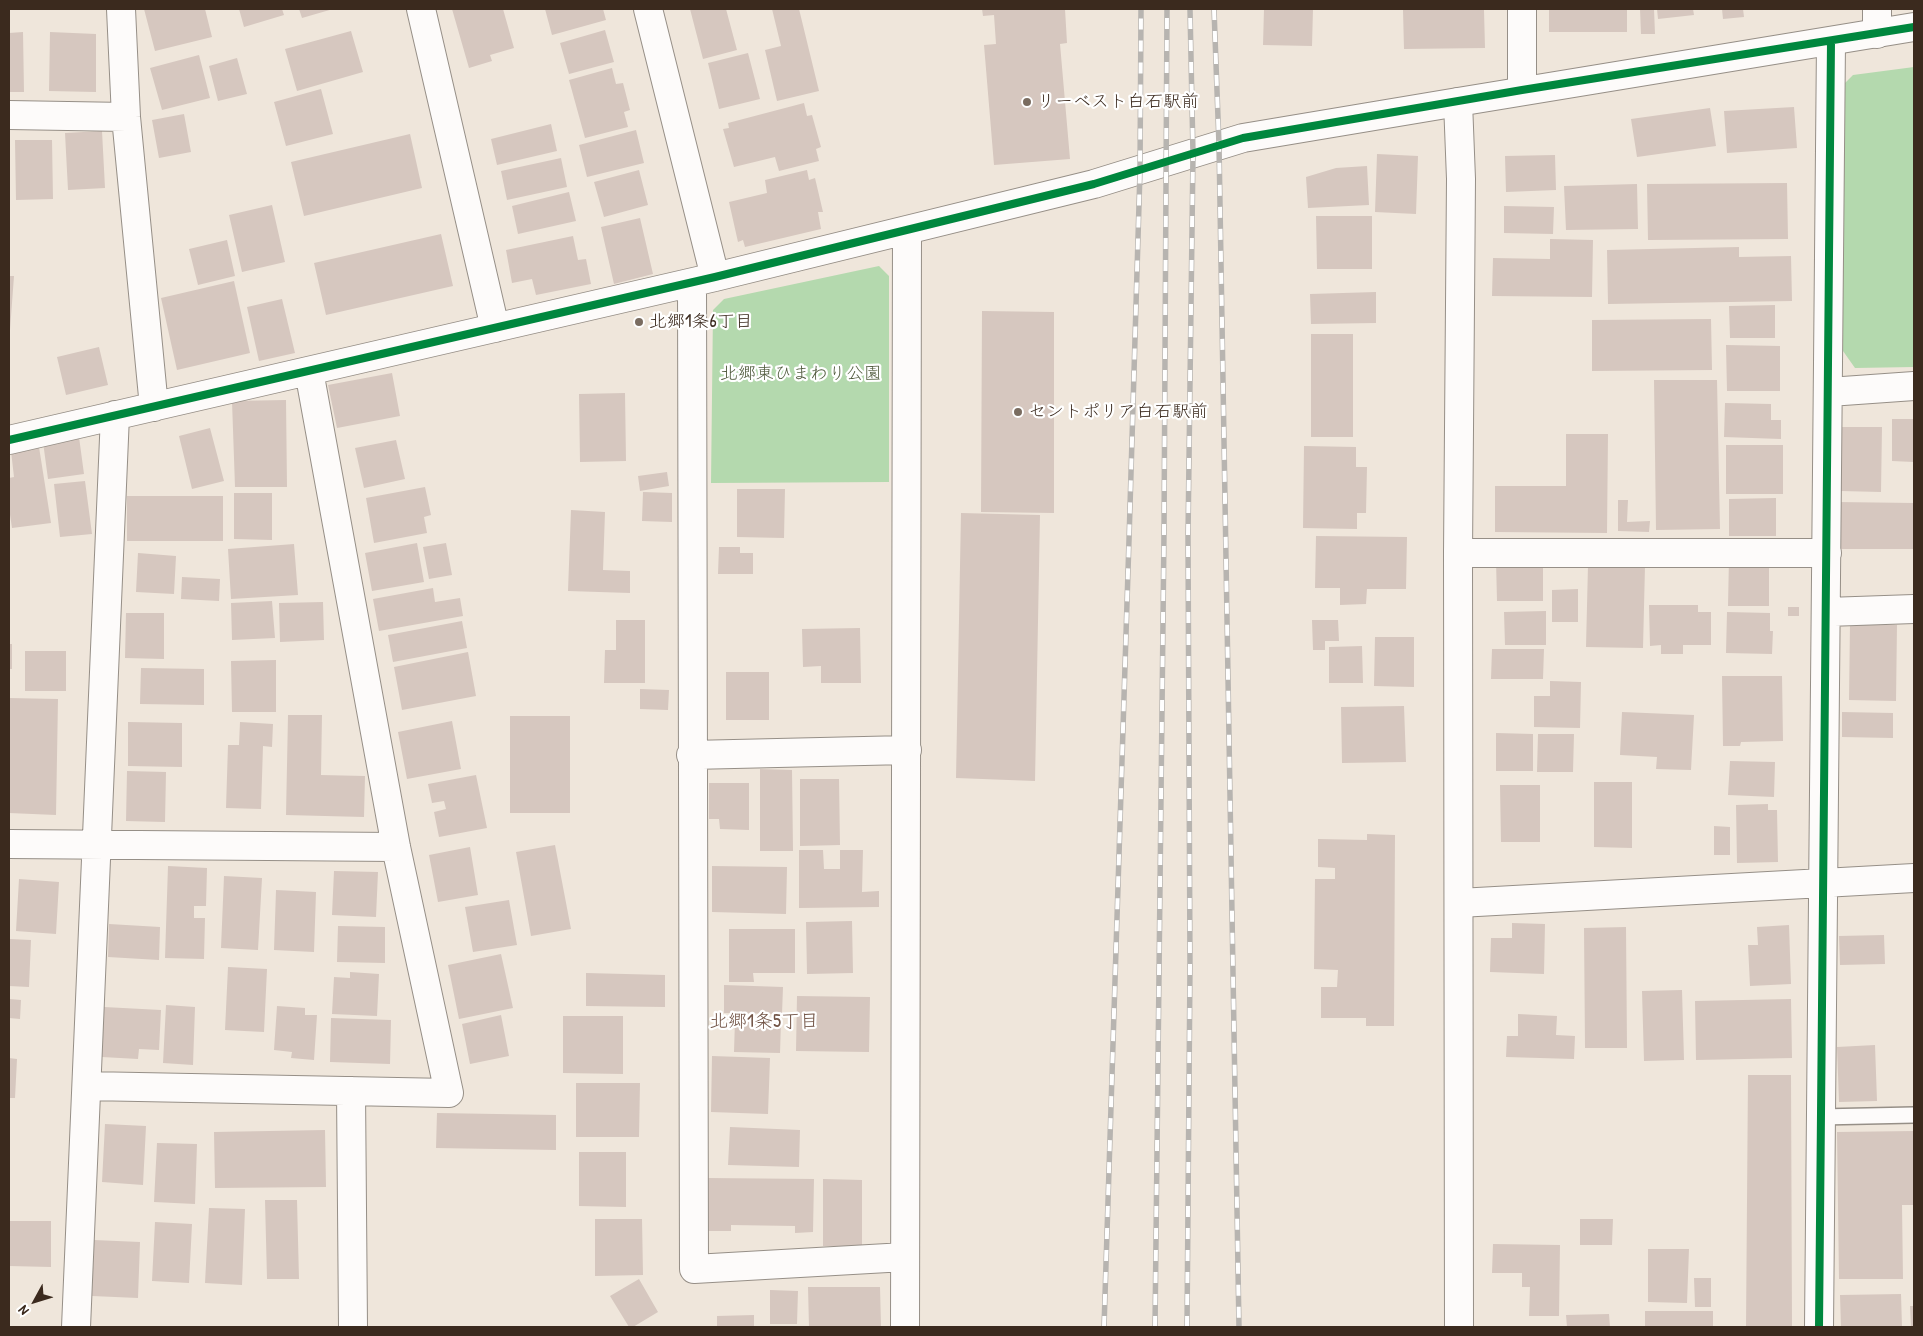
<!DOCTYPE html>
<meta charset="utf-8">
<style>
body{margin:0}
#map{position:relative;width:1923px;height:1336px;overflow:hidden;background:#efe6db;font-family:"Patrick Hand",sans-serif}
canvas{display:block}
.frame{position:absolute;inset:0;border:10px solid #3b2a1e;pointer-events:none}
.north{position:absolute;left:10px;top:1276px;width:50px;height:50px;-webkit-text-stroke:4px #fff;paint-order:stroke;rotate:231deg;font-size:14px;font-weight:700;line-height:20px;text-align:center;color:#3b2a1e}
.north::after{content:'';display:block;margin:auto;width:18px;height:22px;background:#3b2a1e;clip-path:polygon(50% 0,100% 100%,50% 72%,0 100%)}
</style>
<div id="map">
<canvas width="1923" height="1336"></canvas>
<div class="frame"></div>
<div class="north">N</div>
</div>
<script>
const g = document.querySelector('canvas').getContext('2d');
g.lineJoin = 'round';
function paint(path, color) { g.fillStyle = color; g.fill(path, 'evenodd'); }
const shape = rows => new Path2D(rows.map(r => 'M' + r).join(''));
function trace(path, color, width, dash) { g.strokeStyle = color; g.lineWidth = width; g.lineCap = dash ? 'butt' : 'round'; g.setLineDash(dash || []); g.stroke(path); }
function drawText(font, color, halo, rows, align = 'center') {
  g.font = font + ' "Patrick Hand","Klee One",sans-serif'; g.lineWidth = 4.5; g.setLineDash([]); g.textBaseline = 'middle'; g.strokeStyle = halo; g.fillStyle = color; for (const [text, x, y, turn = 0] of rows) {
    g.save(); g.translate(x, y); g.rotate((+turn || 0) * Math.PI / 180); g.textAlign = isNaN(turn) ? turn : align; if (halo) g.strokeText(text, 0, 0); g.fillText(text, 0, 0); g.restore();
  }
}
const green = shape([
 [1914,67,1914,367,1855,368,1843,351,1841,87,1853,75],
 [879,266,889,276,889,482,711,483,713,310,724,299]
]);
const building = shape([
 [144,9,205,9,212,37,155,51],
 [239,9,282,9,284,15,244,27],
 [299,9,333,9,302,18],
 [452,9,503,9,514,48,490,55,492,61,469,68],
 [545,9,603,9,606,20,552,35],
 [690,9,726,9,737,50,703,59],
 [772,9,799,9,819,91,777,101,765,50,781,46],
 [982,9,1065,9,1067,43,1060,44,1070,159,994,165,984,45,996,44,994,15,983,16],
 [1264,9,1313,9,1312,46,1263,45],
 [1549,9,1627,9,1627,32,1549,32],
 [1640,9,1654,9,1655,34,1641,34],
 [1657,9,1693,9,1694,15,1658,19],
 [1722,9,1743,9,1744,17,1723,19],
 [1403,10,1484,10,1485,48,1404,49],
 [605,30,614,62,569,74,560,43],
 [351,31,363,72,297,91,285,49],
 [23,32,24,92,9,92,9,33],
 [50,32,96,34,96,92,49,91],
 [748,53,760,99,719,109,708,63],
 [199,55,210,98,162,110,150,68],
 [237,58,247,94,218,101,209,66],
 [612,68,616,84,623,83,630,110,624,112,628,127,585,138,569,80],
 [321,89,333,134,286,146,274,102],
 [804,103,807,116,812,115,821,147,816,149,819,161,779,171,775,157,734,167,723,129,729,128,728,123],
 [1794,107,1797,148,1727,153,1724,111],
 [1710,108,1716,146,1637,157,1631,119],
 [184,114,191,152,159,158,152,120],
 [551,124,557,151,497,165,491,139],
 [636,130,644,163,587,177,579,145],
 [102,131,105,188,68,190,65,133],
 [410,134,422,188,304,216,291,162],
 [15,140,52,140,53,199,16,200],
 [1377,154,1418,156,1416,214,1375,212],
 [1555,155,1556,190,1506,192,1505,156],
 [561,158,567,187,507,200,501,171],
 [1367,166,1369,205,1308,208,1306,177,1336,168],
 [639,170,648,205,604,217,594,182],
 [807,170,809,180,815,178,823,212,818,212,821,229,745,247,743,240,738,242,729,202,767,193,765,180],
 [1787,183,1788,239,1648,240,1647,184],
 [1637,184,1638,229,1566,230,1564,186],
 [569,192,576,221,518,234,512,206],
 [272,205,285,262,242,272,229,215],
 [1504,206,1554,207,1553,234,1504,233],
 [1316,216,1372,216,1372,269,1317,269],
 [640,218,653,274,614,284,601,227],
 [441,234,453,286,326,315,314,263],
 [573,236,578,260,586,259,591,284,536,295,532,279,512,283,506,250],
 [1550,239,1593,240,1592,297,1492,296,1493,258,1550,259],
 [227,240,235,276,198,285,189,249],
 [1739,247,1739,257,1791,256,1792,301,1608,304,1607,250],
 [9,276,14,276,10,330,9,330],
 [234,281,250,353,177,370,161,298],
 [1376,292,1376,323,1311,324,1310,294],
 [282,299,295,353,259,361,247,307],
 [1775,305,1775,338,1730,338,1729,306],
 [982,311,1054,312,1054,513,981,512],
 [1711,319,1712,370,1592,371,1592,320],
 [1311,334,1353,334,1353,437,1311,437],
 [1726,345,1780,346,1780,391,1727,391],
 [99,347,108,385,66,395,57,357],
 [392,373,400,416,337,428,328,385],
 [1654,380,1717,380,1720,529,1656,530],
 [625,393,626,461,580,462,579,394],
 [286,400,287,487,235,487,232,401],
 [1725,403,1771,404,1771,420,1781,420,1781,439,1724,437],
 [1892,419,1914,419,1914,462,1892,461],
 [1842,427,1882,427,1881,492,1841,491],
 [210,428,224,481,192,489,179,436],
 [1566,434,1608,434,1607,533,1495,532,1495,486,1566,486],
 [79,437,84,474,48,479,43,442],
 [396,440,405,479,364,488,355,448],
 [1726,445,1783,445,1783,494,1726,494],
 [1304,446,1356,447,1356,467,1367,467,1366,513,1357,513,1357,529,1303,528],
 [39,447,51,523,12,528,9,508,9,478,14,477,11,451],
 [667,472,669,486,640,491,638,476],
 [85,481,92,534,60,537,54,484],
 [425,487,431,515,424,517,427,533,374,543,366,498],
 [737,489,785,489,784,538,737,537],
 [643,492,672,493,672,522,642,521],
 [234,493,272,493,272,540,234,539],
 [127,496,223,496,223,541,127,541],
 [1776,498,1776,536,1729,536,1729,499],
 [1618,500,1628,500,1627,522,1650,521,1649,532,1618,531],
 [1837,502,1914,503,1914,549,1837,549],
 [571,510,605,512,603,570,630,571,630,593,568,591],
 [961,513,1040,515,1035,781,956,778],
 [1316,536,1407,537,1406,589,1367,589,1366,604,1340,605,1340,588,1315,588],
 [417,543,424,582,372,591,365,553],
 [446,543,452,575,429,579,423,547],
 [294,544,298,595,231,599,228,549],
 [719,547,740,547,740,553,753,553,753,574,718,574],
 [138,553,176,556,174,594,136,592],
 [1729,558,1769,559,1769,606,1728,606],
 [1496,560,1543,560,1543,601,1497,601],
 [1588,565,1645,566,1643,648,1586,647],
 [182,577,220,579,219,601,181,599],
 [433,588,435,602,460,598,463,616,379,631,373,599],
 [1578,589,1578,622,1552,622,1552,590],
 [272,601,275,638,232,640,231,603],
 [323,602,324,640,280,642,279,603],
 [1649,605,1698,605,1698,612,1711,612,1711,645,1683,645,1683,654,1661,654,1661,645,1650,646],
 [1788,607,1799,607,1799,616,1788,616],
 [1546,611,1546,645,1505,645,1504,612],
 [1727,612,1770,613,1770,631,1773,631,1772,654,1726,653],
 [126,613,164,613,164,659,125,658],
 [616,620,645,620,645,683,604,683,605,650,616,650],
 [1312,620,1338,620,1339,641,1325,641,1325,650,1313,650],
 [462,621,467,648,393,662,388,635],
 [1850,624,1897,625,1896,701,1849,700],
 [860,628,861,683,821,683,821,666,803,667,802,629],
 [1375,637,1414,637,1414,687,1374,686],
 [9,644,12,644,12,669,9,669],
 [1362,646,1363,683,1329,683,1329,647],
 [1492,649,1544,649,1543,679,1491,679],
 [25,651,66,651,66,691,25,691],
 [468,652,476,696,402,710,394,667],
 [276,660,276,712,232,712,231,661],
 [141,668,204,669,204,705,140,704],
 [726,672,769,672,769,720,726,720],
 [1722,676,1782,676,1783,741,1741,742,1740,746,1723,746],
 [1550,681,1581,682,1580,728,1534,727,1534,696,1550,696],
 [640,689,669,690,668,710,640,709],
 [9,698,58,699,56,815,9,813],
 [1404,706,1406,762,1342,763,1341,707],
 [1622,712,1694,715,1691,770,1656,769,1657,757,1620,755],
 [1842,712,1893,713,1893,738,1842,737],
 [288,715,322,715,321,775,365,776,364,817,286,815],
 [510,716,570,716,570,813,510,813],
 [452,721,461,769,407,779,398,732],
 [128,722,182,723,182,767,128,766],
 [240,722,273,724,272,747,263,746,261,809,226,808,228,745,239,745],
 [1496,733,1533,734,1533,771,1496,771],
 [1538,734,1574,734,1573,772,1537,772],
 [1730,761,1775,762,1774,797,1728,795],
 [760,769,792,770,793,851,760,851],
 [127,771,166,772,165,822,126,821],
 [476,775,487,828,439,837,434,812,446,809,444,801,432,803,428,784],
 [800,779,839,779,840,845,800,846],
 [1594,782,1632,782,1632,848,1594,847],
 [709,783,749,783,749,830,720,829,719,819,709,819],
 [1500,785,1540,785,1540,842,1501,842],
 [1768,804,1768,810,1777,810,1778,862,1737,863,1736,805],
 [1714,826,1730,827,1730,855,1714,855],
 [1367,834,1395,835,1394,1026,1366,1026,1366,1018,1321,1018,1321,987,1337,987,1338,970,1314,969,1315,879,1335,879,1335,868,1318,867,1318,839,1367,840],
 [555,845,571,929,531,936,516,852],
 [470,847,478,895,438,902,429,855],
 [799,850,823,850,824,869,840,869,840,850,863,850,862,892,879,891,879,907,799,908],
 [168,866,207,868,206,906,194,906,194,918,205,918,204,959,165,958],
 [712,866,787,867,786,914,712,912],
 [334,871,378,872,376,917,332,915],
 [224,876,262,878,258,950,221,948],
 [19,879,59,882,56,934,16,931],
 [276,890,316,892,314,952,274,950],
 [509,900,517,945,473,952,465,907],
 [852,921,853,973,807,974,806,922],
 [1512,923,1545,924,1544,974,1490,972,1491,938,1512,938],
 [109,924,160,927,159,960,108,957],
 [1789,925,1791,984,1750,986,1748,945,1758,945,1757,927],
 [338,926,385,927,385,963,337,962],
 [1626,927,1627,1048,1585,1048,1584,928],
 [729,929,795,929,795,973,753,973,754,982,729,982],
 [1884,935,1885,964,1840,965,1839,936],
 [9,939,31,940,29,987,9,986],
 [501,954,513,1008,459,1019,448,965],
 [228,967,267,969,264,1032,225,1030],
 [350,972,379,974,377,1016,332,1014,334,977,350,978],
 [586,973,665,975,665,1007,586,1006],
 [724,985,783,987,782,1014,724,1013],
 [1682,990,1684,1060,1644,1061,1642,991],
 [797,996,870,997,869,1052,796,1051],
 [9,999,21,1000,20,1019,9,1018],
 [1791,999,1792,1058,1696,1060,1695,1001],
 [166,1005,195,1007,193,1065,163,1063],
 [277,1006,305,1008,305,1015,317,1015,314,1060,291,1058,292,1052,274,1050],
 [104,1007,161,1010,159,1050,139,1049,138,1059,102,1057],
 [1518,1014,1557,1016,1556,1035,1575,1036,1574,1059,1506,1057,1507,1036,1518,1036],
 [501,1015,509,1056,470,1064,462,1024],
 [563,1016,623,1016,623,1074,563,1073],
 [331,1018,391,1020,390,1064,330,1062],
 [735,1020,781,1021,780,1053,734,1052],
 [1875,1045,1877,1101,1839,1102,1837,1047],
 [712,1056,770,1058,768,1114,711,1112],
 [9,1058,17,1059,15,1098,9,1098],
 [1748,1075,1791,1075,1792,1327,1746,1327],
 [576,1083,640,1083,639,1137,576,1137],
 [437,1113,556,1115,556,1150,436,1148],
 [105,1124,146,1126,143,1185,102,1182],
 [730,1127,800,1130,799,1167,728,1165],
 [325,1130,326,1187,215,1188,214,1132],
 [1914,1131,1914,1205,1902,1205,1903,1279,1839,1279,1837,1132],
 [157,1143,197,1144,195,1204,154,1202],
 [579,1152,626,1152,626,1207,579,1206],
 [708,1178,814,1179,813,1232,795,1233,795,1226,731,1225,731,1231,708,1231],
 [823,1179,862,1180,862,1246,823,1246],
 [265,1200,297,1200,299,1279,267,1279],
 [209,1208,245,1209,242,1285,205,1283],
 [595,1219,642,1219,643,1275,595,1276],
 [1580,1219,1613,1219,1612,1245,1580,1245],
 [9,1221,51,1221,51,1267,9,1266],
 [155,1222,192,1224,189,1283,152,1281],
 [94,1240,140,1242,138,1298,92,1296],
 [1493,1244,1560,1245,1559,1316,1529,1316,1530,1287,1522,1287,1522,1273,1492,1273],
 [1648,1249,1689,1249,1687,1303,1648,1302],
 [1694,1278,1711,1278,1711,1307,1695,1307],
 [639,1279,658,1312,633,1327,629,1327,610,1296],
 [808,1287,880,1287,881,1327,809,1327],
 [770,1290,798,1291,797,1324,770,1324],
 [1901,1294,1902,1327,1841,1327,1840,1295],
 [1910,1306,1914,1306,1914,1327,1911,1327],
 [1645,1311,1713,1311,1713,1327,1645,1327],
 [1609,1314,1610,1327,1567,1327,1566,1315],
 [754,1315,754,1327,717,1327,717,1316]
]);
const service = shape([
 [1820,1117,1914,1115]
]);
const minor = shape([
 [121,9,126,117,154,407],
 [421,9,495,328],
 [648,9,715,277],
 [1877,9,1877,34],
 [1522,90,1522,9],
 [9,115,126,117],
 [692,283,694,1269,905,1257],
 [1829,392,1914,386],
 [9,440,715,277,1094,184,1243,138,1458,102],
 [1458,553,1827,553],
 [1827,612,1914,609],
 [691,755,907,750],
 [9,844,396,847],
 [1459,903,1914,878],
 [87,1086,449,1093,396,847,309,371],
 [351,1091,353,1327],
 [76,1327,115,415],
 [905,1327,907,230],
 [1819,1327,1831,42]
]);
const tertiary = shape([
 [1459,1327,1458,553,1461,179,1458,102,1914,27]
]);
const rail = shape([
 [1214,9,1219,145,1239,1327],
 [1104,1327,1129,540,1140,171,1141,9],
 [1155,1327,1164,533,1167,9],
 [1187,1327,1190,966,1188,536,1193,154,1190,9]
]);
const cycleway = shape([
 [9,440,715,277,1094,184,1243,138,1522,90,1914,27],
 [1819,1327,1831,42]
]);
const markers = [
 [1027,102,5,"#7a6c60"],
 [639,322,5,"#7a6c60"],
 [1018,412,5,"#7a6c60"]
];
const poiNames = [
 ["リーベスト白石駅前",1037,102],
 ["北郷1条6丁目",649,322],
 ["セントポリア白石駅前",1028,412]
];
const parkNames = [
 ["北郷東ひまわり公園",801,374]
];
const neighbourhoodNames = [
 ["北郷1条5丁目",764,1022]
];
paint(green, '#b4d9ae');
paint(building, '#d6c7bf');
trace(service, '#968f87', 18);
trace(minor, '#968f87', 30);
trace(tertiary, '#968f87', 30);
trace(service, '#fdfbfa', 15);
trace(minor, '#fdfbfa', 28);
trace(tertiary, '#fdfbfa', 28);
trace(rail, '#b7b4b0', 5.5);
trace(rail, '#fff', 4, [11]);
trace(cycleway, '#00873e', 8);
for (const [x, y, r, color] of markers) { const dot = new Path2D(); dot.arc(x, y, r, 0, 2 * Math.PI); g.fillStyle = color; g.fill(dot); trace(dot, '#fff', 2); }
drawText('18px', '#3b2a1e', '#fff', poiNames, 'left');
drawText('18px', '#515b3e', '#fff', parkNames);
drawText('19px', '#725446', '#fff', neighbourhoodNames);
</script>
